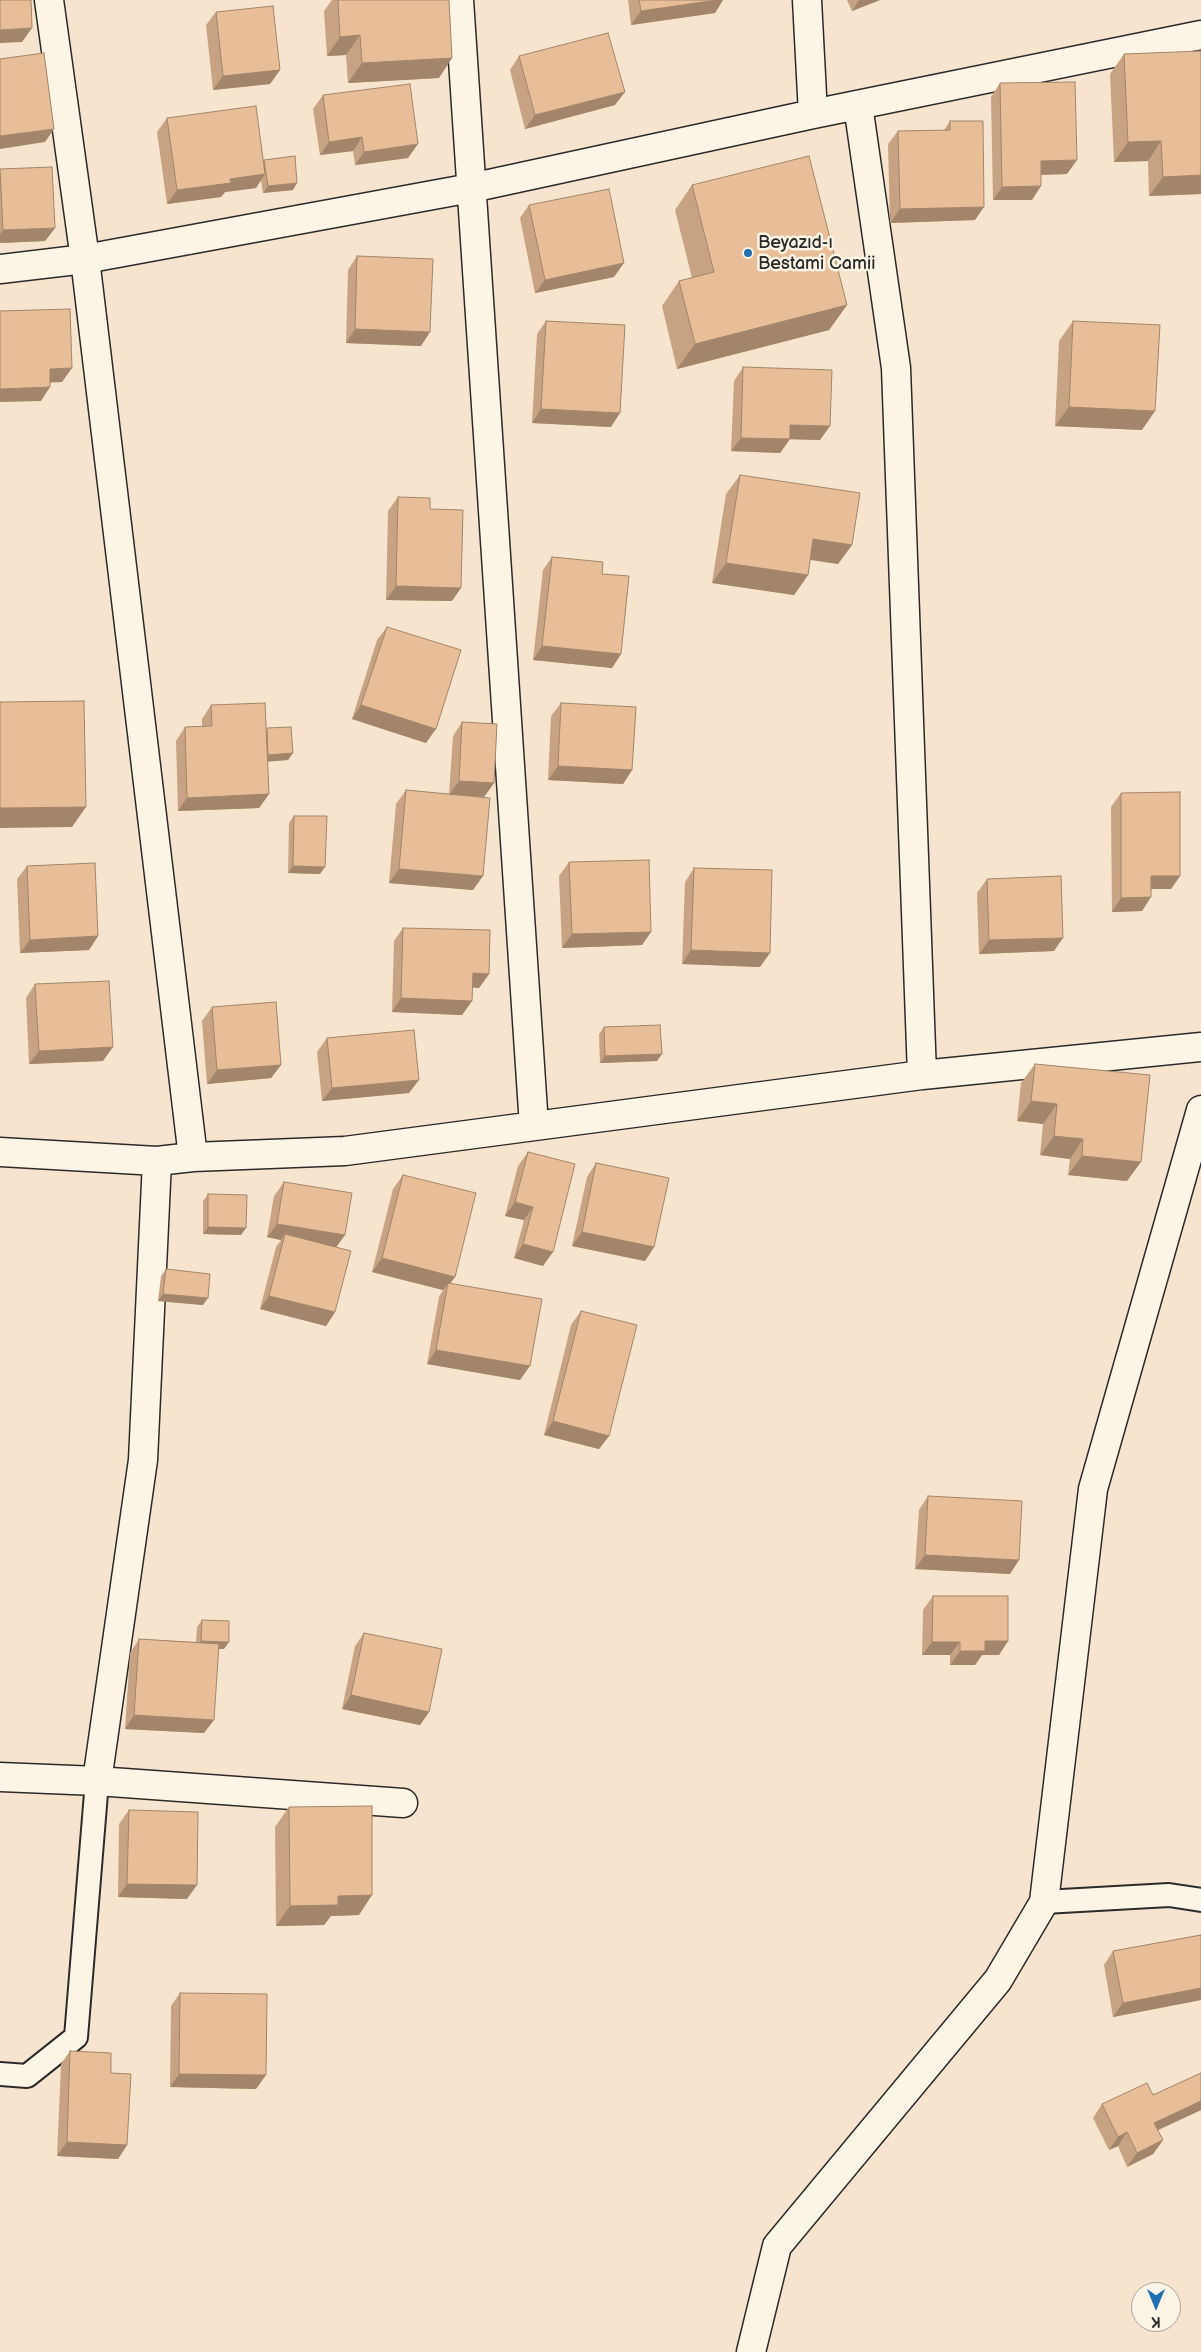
<!DOCTYPE html>
<meta charset="utf-8">
<style>
body{margin:0}
#map{position:relative;width:1201px;height:2352px;overflow:hidden;background:#f6e4ce;font-family:"Balsamiq Sans",sans-serif}
canvas{display:block}
.north{position:absolute;left:1131px;top:2282px;width:50px;height:50px;box-sizing:border-box;background:#fcf5e5;border:1px solid #a8a49b;border-radius:50%;rotate:180deg;font-size:14px;font-weight:700;line-height:20px;text-align:center;color:#2b2b2b}
.north::after{content:'';display:block;margin:auto;width:18px;height:22px;background:#1f6fb2;clip-path:polygon(50% 0,100% 100%,50% 72%,0 100%)}
</style>
<div id="map">
<canvas width="1201" height="2352"></canvas>
<div class="north">K</div>
</div>
<script>
const g = document.querySelector('canvas').getContext('2d');
g.lineJoin = 'round';
const shape = rows => new Path2D(rows.map(r => 'M' + r).join(''));
function trace(path, color, width, dash) { g.strokeStyle = color; g.lineWidth = width; g.lineCap = dash ? 'butt' : 'round'; g.setLineDash(dash || []); g.stroke(path); }
function paint(path, color) { g.fillStyle = color; g.fill(path, 'evenodd'); }
function drawText(font, color, halo, rows, align = 'center') {
  g.font = font + ' "Balsamiq Sans",sans-serif'; g.lineWidth = 5; g.setLineDash([]); g.textBaseline = 'middle'; g.strokeStyle = halo; g.fillStyle = color; for (const [text, x, y, turn = 0] of rows) {
    g.save(); g.translate(x, y); g.rotate((+turn || 0) * Math.PI / 180); g.textAlign = isNaN(turn) ? turn : align; if (halo) g.strokeText(text, 0, 0); g.fillText(text, 0, 0); g.restore();
  }
}
const service = shape([
 [1044,1902,1169,1895,1201,1900],
 [0,2074,27,2076,76,2037,97,1781]
]);
const minor = shape([
 [49,0,85,259,193,1157],
 [459,0,534,1126],
 [807,0,813,114],
 [858,105,896,368,922,1075],
 [0,269,85,259,471,188,813,114,1201,35],
 [0,1152,157,1161,193,1157,345,1151,922,1075,1201,1047],
 [0,1777,97,1781,143,1460,157,1161],
 [97,1781,403,1803],
 [751,2352,777,2246,998,1980,1044,1902,1093,1489,1201,1110]
]);
const wall = shape([
 [332,0,449,0,439,78,348,83,346,55,327,56,324,11],
 [628,0,723,0,715,13,631,25],
 [847,0,880,0,852,11],
 [216,12,280,70,270,84,213,90,206,25],
 [1124,54,1201,194,1149,196,1148,161,1114,162,1110,74],
 [519,56,615,105,525,129,510,70],
 [1000,83,1067,174,1041,175,1032,200,993,200,991,97],
 [323,95,408,158,355,165,353,151,320,155,313,109],
 [167,118,264,161,264,160,293,190,263,193,261,180,256,188,225,192,221,197,167,204,157,132],
 [950,121,975,220,890,223,888,144,898,131,944,130],
 [0,169,55,228,45,241,0,243],
 [692,185,847,305,829,330,677,369,662,306,679,281,692,278,675,210],
 [529,205,614,277,535,293,520,218],
 [357,256,421,346,346,343,348,270],
 [546,321,611,427,532,423,537,334],
 [1073,321,1142,430,1055,426,1059,341],
 [743,367,820,440,790,439,780,453,731,451,734,381],
 [740,475,852,545,838,564,810,560,808,575,794,595,712,583,726,494],
 [398,497,430,509,452,601,386,600,388,511],
 [552,557,602,574,621,654,612,668,533,660,543,570],
 [387,627,426,743,352,719,377,640],
 [561,703,632,770,623,784,548,780,551,716],
 [211,705,266,729,293,753,288,760,267,761,269,794,259,808,178,811,176,741,185,727,202,726,202,719],
 [462,722,494,783,484,797,463,795,473,890,389,883,396,804,406,790,449,794,453,736],
 [1121,793,1180,876,1171,889,1151,889,1142,911,1112,912,1111,807],
 [294,816,320,874,288,873,289,823],
 [569,862,651,932,642,945,562,948,559,876],
 [27,866,98,936,89,950,20,953,17,879],
 [694,868,760,967,682,964,685,882],
 [987,879,1054,951,979,954,977,893],
 [403,928,489,974,479,988,472,987,472,1001,462,1015,392,1012,394,941],
 [35,984,103,1061,29,1064,26,998],
 [212,1007,281,1065,271,1078,207,1084,202,1021],
 [604,1027,657,1061,600,1063,599,1034],
 [327,1038,409,1093,322,1101,317,1052],
 [1035,1064,1127,1181,1068,1175,1070,1159,1040,1155,1043,1124,1017,1121,1021,1083],
 [528,1152,543,1266,514,1258,524,1220,505,1216,518,1166],
 [596,1163,654,1247,645,1261,572,1246,587,1177],
 [403,1175,451,1283,520,1380,427,1364,439,1297,443,1290,372,1272,393,1189],
 [284,1182,336,1247,335,1312,326,1326,260,1309,276,1247,281,1240,267,1237,274,1196],
 [208,1194,241,1235,203,1234,203,1201],
 [166,1269,203,1305,158,1301,161,1276],
 [581,1311,609,1436,599,1449,544,1435,571,1325],
 [928,1496,1010,1574,915,1569,919,1510],
 [933,1596,1008,1641,999,1655,982,1655,975,1665,950,1665,950,1655,922,1655,923,1610],
 [202,1620,224,1649,218,1649,204,1733,125,1729,130,1653,139,1639,196,1642,197,1627],
 [364,1633,429,1712,420,1725,342,1709,355,1646],
 [289,1807,359,1915,331,1916,324,1925,276,1926,275,1827],
 [129,1810,187,1899,118,1897,119,1824],
 [1201,1935,1201,2000,1113,2017,1104,1965,1113,1951],
 [180,1993,256,2089,170,2087,171,2006],
 [70,2051,111,2073,127,2145,118,2159,57,2156,61,2064],
 [1201,2073,1201,2110,1158,2130,1163,2140,1153,2154,1127,2167,1118,2146,1109,2150,1093,2118,1102,2104,1153,2095]
]);
const shadedWall = shape([
 [717,0,723,0,715,13,631,25,641,11],
 [859,0,880,0,852,11],
 [32,28,22,42,0,43,0,30],
 [360,35,346,55,327,56,340,37],
 [452,58,439,78,348,83,362,63],
 [280,70,270,84,213,90,223,76],
 [625,92,615,105,525,129,535,115],
 [54,129,45,142,0,149,0,136],
 [362,137,353,151,320,155,329,142],
 [1161,141,1148,161,1114,162,1128,142],
 [418,144,408,158,355,165,364,152],
 [1077,160,1067,174,1031,175,1041,161],
 [265,174,256,188,225,192,221,197,167,204,177,190,230,179],
 [1201,175,1201,194,1149,196,1163,177],
 [297,183,293,190,263,193,268,186],
 [1041,186,1032,200,993,200,1002,187],
 [984,207,975,220,890,223,900,209],
 [55,228,45,241,0,243,0,234,3,230],
 [624,263,614,277,535,293,545,280],
 [847,305,829,330,677,369,695,344],
 [355,329,430,332,421,346,346,343],
 [72,368,62,382,40,383,50,369],
 [50,387,41,401,0,402,0,389],
 [1069,407,1155,411,1142,430,1055,426],
 [541,409,620,413,611,427,532,423],
 [790,425,830,426,820,440,780,439],
 [741,438,790,439,780,453,731,451],
 [813,539,852,545,838,564,800,558],
 [726,563,808,575,794,595,712,583],
 [396,586,461,588,452,601,386,600],
 [542,646,621,654,612,668,533,660],
 [361,705,436,729,426,743,352,719],
 [293,753,288,760,263,762,268,755],
 [558,766,632,770,623,784,548,780],
 [459,781,494,783,484,797,449,795],
 [269,794,259,808,178,811,187,798],
 [86,807,72,827,0,828,0,808],
 [293,866,325,867,320,874,288,873],
 [399,869,483,876,473,890,389,883],
 [1151,876,1180,876,1171,889,1142,889],
 [1151,897,1142,911,1112,912,1121,898],
 [651,932,642,945,562,948,572,934],
 [98,936,89,950,20,953,30,940],
 [1063,938,1054,951,979,954,989,940],
 [691,950,770,953,760,967,682,964],
 [473,973,489,974,479,988,463,987],
 [401,998,472,1001,462,1015,392,1012],
 [113,1047,103,1061,29,1064,39,1051],
 [662,1054,657,1061,600,1063,605,1056],
 [281,1065,271,1078,207,1084,217,1070],
 [419,1080,409,1093,322,1101,332,1088],
 [1031,1101,1057,1104,1043,1124,1017,1121],
 [1054,1136,1083,1139,1070,1159,1040,1155],
 [1082,1156,1141,1162,1127,1181,1068,1175],
 [515,1202,533,1207,524,1220,505,1216],
 [277,1224,345,1235,335,1249,285,1234,281,1240,267,1237],
 [208,1227,246,1228,241,1235,203,1234],
 [582,1232,654,1247,645,1261,572,1246],
 [523,1244,553,1252,543,1266,514,1258],
 [382,1258,455,1277,447,1288,448,1283,443,1290,372,1272],
 [163,1294,208,1298,203,1305,158,1301],
 [269,1296,335,1312,326,1326,260,1309],
 [436,1350,530,1366,520,1380,427,1364],
 [553,1421,609,1436,599,1449,544,1435],
 [925,1555,1019,1560,1010,1574,915,1569],
 [201,1641,229,1642,224,1649,196,1648],
 [985,1641,1008,1641,999,1655,982,1655,975,1665,950,1665,960,1651],
 [932,1642,960,1642,950,1655,922,1655],
 [351,1695,429,1712,420,1725,342,1709],
 [134,1715,214,1720,204,1733,125,1729],
 [127,1884,197,1885,187,1899,118,1897],
 [372,1895,359,1915,331,1916,324,1925,276,1926,290,1906,338,1896],
 [1201,1988,1201,2000,1113,2017,1123,2003],
 [179,2074,266,2075,256,2089,170,2087],
 [1201,2101,1201,2110,1145,2136,1154,2123],
 [1127,2132,1118,2146,1109,2150,1118,2137],
 [1163,2140,1153,2154,1127,2167,1137,2153],
 [67,2142,127,2145,118,2159,57,2156]
]);
const building = shape([
 [0,0,31,0,32,28,0,30,0,0],
 [338,0,449,0,452,58,362,63,360,35,340,37,338,0],
 [639,0,717,0,641,11,639,0],
 [273,6,280,70,223,76,216,12,273,6],
 [608,33,625,92,535,115,519,56,608,33],
 [1201,51,1201,175,1163,177,1161,141,1128,142,1124,54,1201,51],
 [44,53,54,129,0,136,0,59,44,53],
 [1075,82,1077,160,1041,161,1041,186,1002,187,1000,83,1075,82],
 [410,84,418,144,364,152,362,137,329,142,323,95,410,84],
 [256,106,265,174,230,179,231,183,177,190,167,118,256,106],
 [950,121,983,121,984,207,900,209,898,131,950,130,950,121],
 [295,156,297,183,268,186,264,160,295,156],
 [809,156,847,305,695,344,679,281,714,272,692,185,809,156],
 [52,167,55,228,3,230,0,169,52,167],
 [609,189,624,263,545,280,529,205,609,189],
 [357,256,433,259,430,332,355,329,357,256],
 [70,309,72,368,50,369,50,387,0,389,0,311,70,309],
 [546,321,625,325,620,413,541,409,546,321],
 [1073,321,1160,325,1155,411,1069,407,1073,321],
 [743,367,832,370,830,426,790,425,790,439,741,438,743,367],
 [740,475,860,493,852,545,813,539,808,575,726,563,740,475],
 [398,497,430,498,430,509,463,510,461,588,396,586,398,497],
 [552,557,603,562,602,574,629,576,621,654,542,646,552,557],
 [387,627,461,650,436,729,361,705,387,627],
 [84,701,86,807,0,808,0,702,84,701],
 [265,703,269,794,187,798,185,727,212,726,211,705,265,703],
 [561,703,636,707,632,770,558,766,561,703],
 [462,722,497,724,494,783,459,781,462,722],
 [291,727,293,753,268,755,267,728,291,727],
 [406,790,490,798,483,876,399,869,406,790],
 [1180,792,1180,876,1151,876,1151,897,1121,898,1121,793,1180,792],
 [294,816,327,816,325,867,293,866,294,816],
 [649,860,651,932,572,934,569,862,649,860],
 [95,863,98,936,30,940,27,866,95,863],
 [694,868,772,870,770,953,691,950,694,868],
 [1061,876,1063,938,989,940,987,879,1061,876],
 [403,928,490,930,489,974,473,973,472,1001,401,998,403,928],
 [109,981,113,1047,39,1051,35,984,109,981],
 [276,1002,281,1065,217,1070,212,1007,276,1002],
 [660,1025,662,1054,605,1056,604,1027,660,1025],
 [414,1030,419,1080,332,1088,327,1038,414,1030],
 [1035,1064,1150,1075,1141,1162,1082,1156,1083,1139,1054,1136,1057,1104,1031,1101,1035,1064],
 [528,1152,575,1164,553,1252,523,1244,533,1207,515,1202,528,1152],
 [596,1163,669,1178,654,1247,582,1232,596,1163],
 [403,1175,476,1193,455,1277,382,1258,403,1175],
 [284,1182,352,1193,345,1235,277,1224,284,1182],
 [208,1194,247,1195,246,1228,208,1227,208,1194],
 [285,1234,351,1251,335,1312,269,1296,285,1234],
 [166,1269,210,1274,208,1298,163,1294,166,1269],
 [448,1283,542,1299,530,1366,436,1350,448,1283],
 [581,1311,637,1325,609,1436,553,1421,581,1311],
 [928,1496,1022,1501,1019,1560,925,1555,928,1496],
 [933,1596,1008,1596,1008,1641,985,1641,985,1651,960,1651,960,1642,932,1642,933,1596],
 [202,1620,229,1621,229,1642,201,1641,202,1620],
 [364,1633,442,1649,429,1712,351,1695,364,1633],
 [139,1639,219,1644,214,1720,134,1715,139,1639],
 [372,1806,372,1895,338,1896,338,1905,290,1906,289,1807,372,1806],
 [129,1810,198,1812,197,1885,127,1884,129,1810],
 [1201,1935,1201,1988,1123,2003,1113,1951,1201,1935],
 [180,1993,267,1994,266,2075,179,2074,180,1993],
 [70,2051,111,2053,111,2073,131,2074,127,2145,67,2142,70,2051],
 [1201,2073,1201,2101,1154,2123,1163,2140,1137,2153,1127,2132,1118,2137,1102,2104,1147,2083,1153,2095,1201,2073]
]);
const markers = [
 [748,253,5,"#1f6fb2"]
];
const poiNames = [
 ["Beyazıd-ı",758,243],
 ["Bestami Camii",758,264]
];
trace(service, '#2b2b2b', 26);
trace(minor, '#2b2b2b', 31);
trace(service, '#fcf5e5', 22);
trace(minor, '#fcf5e5', 28);
paint(wall, '#c8a383');
paint(shadedWall, '#a2856a');
paint(building, '#e8be98');
trace(building, '#a2856a', 1);
for (const [x, y, r, color] of markers) { const dot = new Path2D(); dot.arc(x, y, r, 0, 2 * Math.PI); g.fillStyle = color; g.fill(dot); trace(dot, '#fcf5e5', 2); }
drawText('18px', '#2b2b2b', '#fcf5e5', poiNames, 'left');
</script>
